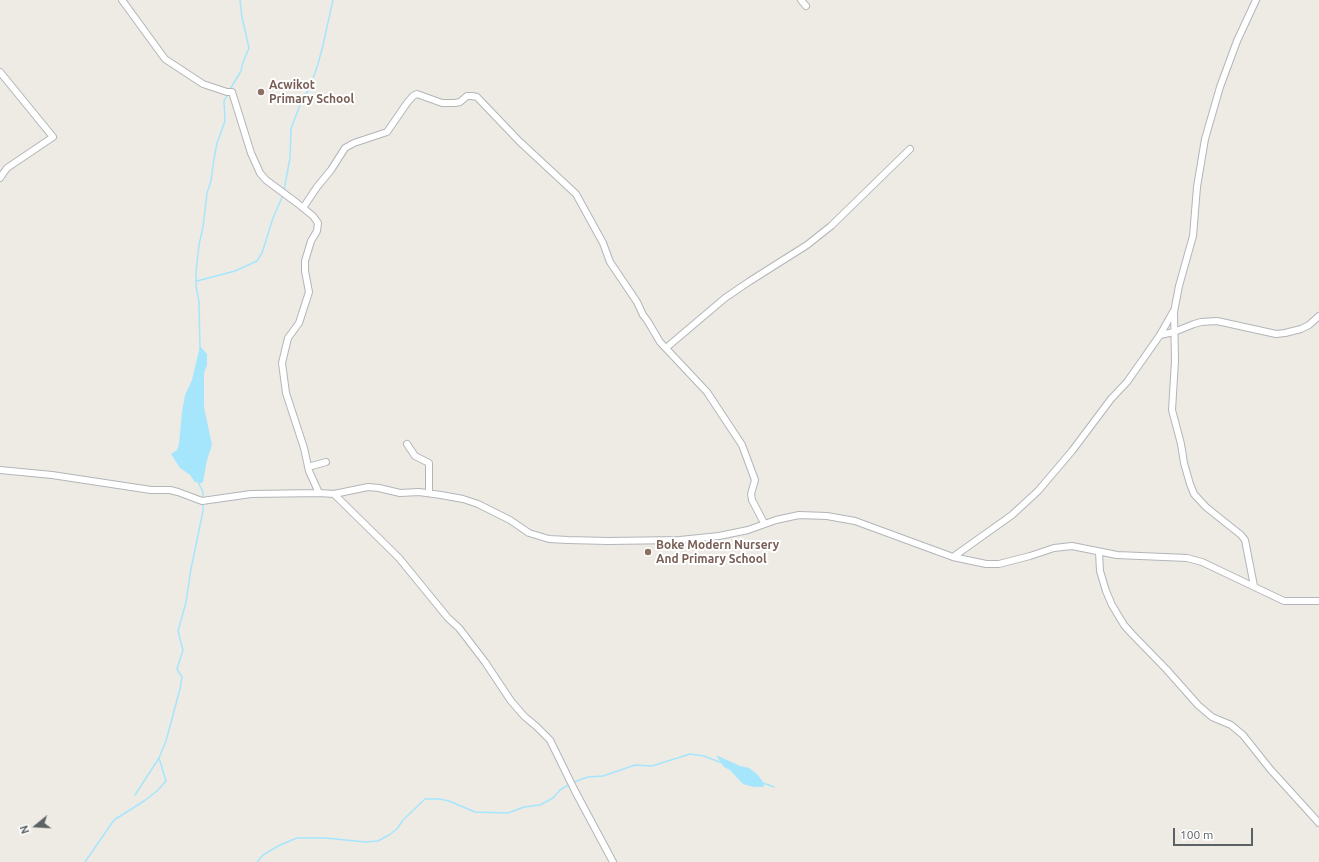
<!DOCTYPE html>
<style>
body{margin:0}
#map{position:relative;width:1319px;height:862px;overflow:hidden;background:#eeeae4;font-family:Ubuntu,sans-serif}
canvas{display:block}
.north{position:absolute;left:16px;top:806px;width:40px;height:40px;-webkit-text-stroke:3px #fff;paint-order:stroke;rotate:252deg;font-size:11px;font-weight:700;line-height:16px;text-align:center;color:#5c6164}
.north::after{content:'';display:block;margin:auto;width:14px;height:18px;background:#5c6164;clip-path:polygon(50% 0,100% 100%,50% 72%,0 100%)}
.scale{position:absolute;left:1173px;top:828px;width:80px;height:18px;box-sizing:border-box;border:2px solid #5c6164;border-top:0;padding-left:5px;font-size:12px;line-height:14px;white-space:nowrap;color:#5c6164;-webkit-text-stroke:3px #fff;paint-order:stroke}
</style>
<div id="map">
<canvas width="1319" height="862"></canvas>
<div class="north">N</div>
<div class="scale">100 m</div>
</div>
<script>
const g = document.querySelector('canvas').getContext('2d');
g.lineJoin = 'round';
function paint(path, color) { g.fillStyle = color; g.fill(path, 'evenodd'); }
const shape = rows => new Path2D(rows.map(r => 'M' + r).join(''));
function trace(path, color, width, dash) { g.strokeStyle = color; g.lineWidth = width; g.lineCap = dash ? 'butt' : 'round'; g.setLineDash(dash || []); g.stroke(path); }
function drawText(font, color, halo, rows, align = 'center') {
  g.font = font + ' Ubuntu,sans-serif'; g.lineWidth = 4; g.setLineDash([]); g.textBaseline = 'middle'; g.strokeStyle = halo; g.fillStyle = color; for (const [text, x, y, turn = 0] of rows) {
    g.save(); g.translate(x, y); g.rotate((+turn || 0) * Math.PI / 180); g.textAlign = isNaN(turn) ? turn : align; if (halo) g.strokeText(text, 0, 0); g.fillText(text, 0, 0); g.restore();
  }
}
const water = shape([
 [200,346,207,354,207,365,204,373,204,407,212,445,207,460,203,482,199,484,198,482,195,482,190,475,180,468,171,454,177,450,179,444,182,412,185,395,192,380],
 [716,755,740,766,749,768,757,774,764,783,764,787,754,787,743,784,730,770,724,767]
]);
const stream = shape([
 [229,91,241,71,243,62,249,48,242,17,240,0],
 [284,190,290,158,291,129,301,102,310,87,318,64,323,45,333,0],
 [197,281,235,271,257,261,262,253,273,218,283,195],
 [200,348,199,302,196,286,196,272,199,245,203,227,207,193,211,181,214,159,217,143,225,121,224,101,228,94],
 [198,482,203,492,203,499],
 [574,782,588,777,603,776,635,765,652,766,690,754,704,756,722,763],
 [763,783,774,787],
 [135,795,159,758,166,741,180,689,182,677,177,669,183,650,178,631,186,602,191,569,203,511,203,502],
 [85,862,114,820,144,801,157,791,166,781,159,758],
 [257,862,263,855,280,845,297,838,326,838,365,842,378,841,389,835,397,829,403,820,425,799,440,799,449,801,475,812,508,813,524,807,540,805,553,798,560,790,570,784]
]);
const minor = shape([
 [122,0,165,59,203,84,227,92,232,92,251,153,260,173,266,180,297,203,313,216,318,223,317,231,311,241,305,261,305,271,309,292,299,323,288,338,282,363,286,393,304,448,309,471,319,493],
 [801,0,806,6],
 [0,72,53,137,7,168,0,178],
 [303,208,317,187,331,170,345,148,354,143,387,132,407,103,413,96,417,94,442,103,455,103,460,102,467,96,472,96,477,97,519,141,576,194,603,243,610,262,637,302,643,315,647,320,660,342,707,392,742,445,755,480,751,494,752,500,764,523],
 [1160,335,1174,332,1194,324,1201,322,1217,321,1276,334,1285,333,1301,329,1309,325,1319,316],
 [666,348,725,298,750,281,807,245,831,226,910,149],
 [407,444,415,456,429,463,429,493],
 [308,467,326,462],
 [0,470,52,475,151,490,170,490,178,492,202,501,251,494,319,493,334,494,368,487,379,488,400,493,419,492,441,495,463,499,478,504,510,520,529,533,549,539,568,540,608,541,680,540,719,536,748,530,776,520,799,515,827,516,855,521,953,557,986,564,999,564,1030,556,1054,548,1072,546,1117,555,1187,558,1202,562,1284,601,1319,601],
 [334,494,399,558,448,618,459,628,485,662,511,701,524,716,537,727,550,740,575,791,613,862],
 [1099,552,1100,571,1106,591,1112,605,1124,625,1132,634,1167,670,1198,705,1212,717,1231,725,1243,735,1270,769,1319,823],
 [953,557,1012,515,1038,491,1072,451,1111,399,1127,382,1160,335,1173,312],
 [1254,586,1245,540,1241,535,1206,507,1194,494,1190,484,1184,463,1181,444,1172,410,1175,361,1174,312,1179,286,1193,236,1197,187,1205,139,1220,87,1237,41,1256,0]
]);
const markers = [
 [261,92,4,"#8d6e63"],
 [648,552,4,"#8d6e63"]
];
const educationNames = [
 ["Acwikot",269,85],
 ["Primary School",269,99],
 ["Boke Modern Nursery",656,545],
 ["And Primary School",656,559]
];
paint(water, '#a6e6fd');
trace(stream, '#a6e6fd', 1.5);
trace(minor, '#b2b6b9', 8);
trace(minor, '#fff', 6);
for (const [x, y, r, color] of markers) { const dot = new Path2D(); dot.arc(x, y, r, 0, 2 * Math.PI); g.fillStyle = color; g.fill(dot); trace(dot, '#fff', 1.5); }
drawText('bold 12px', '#785e54', '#fff', educationNames, 'left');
</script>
